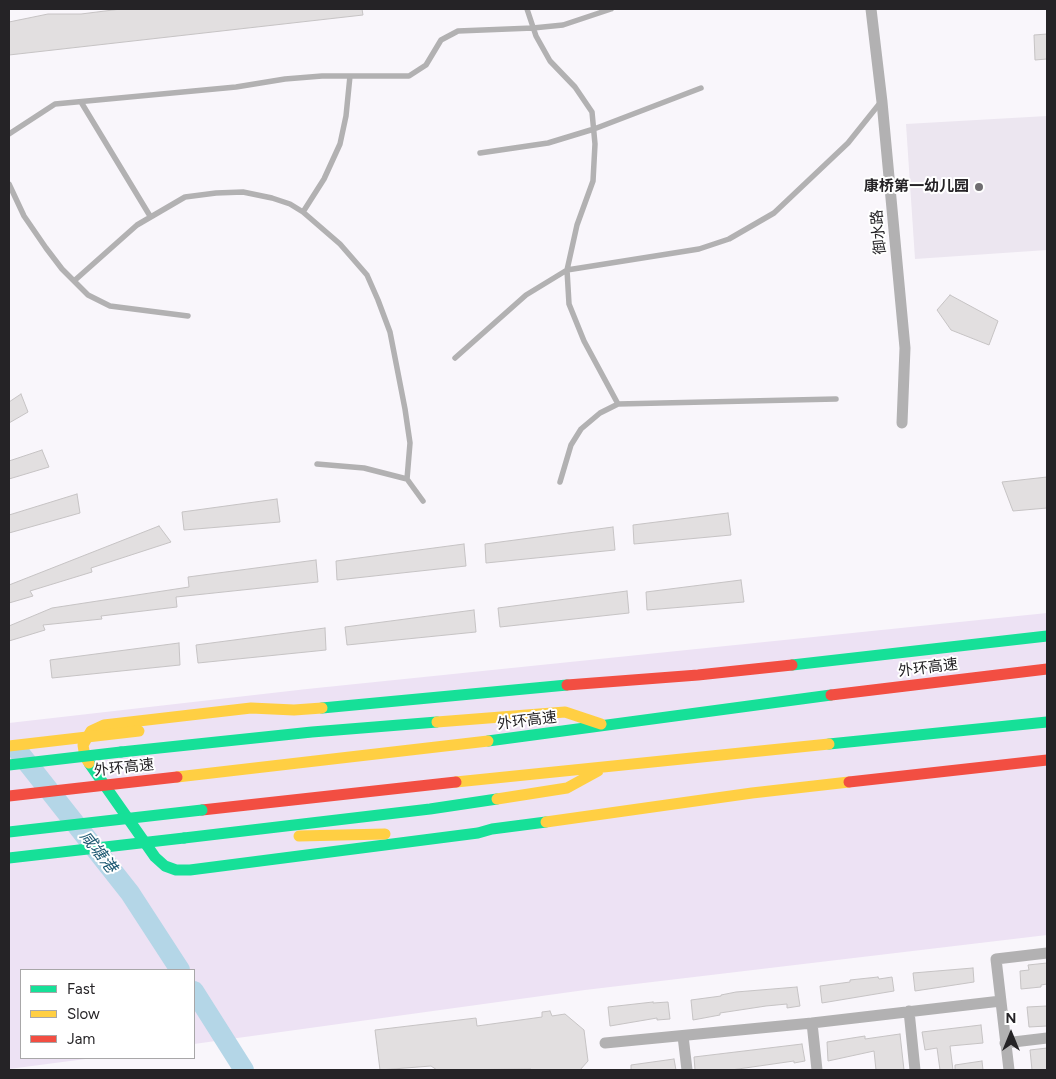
<!DOCTYPE html>
<meta charset="utf-8">
<style>
body{margin:0}
#map{position:relative;width:1056px;height:1079px;overflow:hidden;background:#f9f6fb;font-family:Figtree,sans-serif}
canvas{display:block}
.frame{position:absolute;inset:0;border:10px solid #252326;pointer-events:none}
.legend{position:absolute;left:20px;top:969px;width:175px;height:90px;box-sizing:border-box;background:#fff;border:1px solid #a8a7a8;margin:0;padding:6px 9px;list-style:none;font-size:15px;color:#252326}
.legend li{display:flex;align-items:center;gap:10px;height:25px}
.legend b{width:25px;border:1px solid #a8a7a8}
.north{position:absolute;left:986px;top:1009px;width:50px;height:50px;-webkit-text-stroke:4px #fff;paint-order:stroke;rotate:0deg;font-size:14px;font-weight:700;line-height:20px;text-align:center;color:#252326}
.north::after{content:'';display:block;margin:auto;width:18px;height:22px;background:#252326;clip-path:polygon(50% 0,100% 100%,50% 72%,0 100%)}
</style>
<div id="map">
<canvas width="1056" height="1079"></canvas>
<div class="frame"></div>
<ul class="legend">
<li><b style="height:6px;background:#16e098"></b>Fast</li>
<li><b style="height:6px;background:#ffcf43"></b>Slow</li>
<li><b style="height:6px;background:#f24e42"></b>Jam</li>
</ul>
<div class="north">N</div>
</div>
<script>
const g = document.querySelector('canvas').getContext('2d');
g.lineJoin = 'round';
function paint(path, color) { g.fillStyle = color; g.fill(path, 'evenodd'); }
const shape = rows => new Path2D(rows.map(r => 'M' + r).join(''));
function trace(path, color, width, dash) { g.strokeStyle = color; g.lineWidth = width; g.lineCap = dash ? 'butt' : 'round'; g.setLineDash(dash || []); g.stroke(path); }
function drawText(font, color, halo, rows, align = 'center') {
  g.font = font + ' Figtree,"Noto Sans SC",sans-serif'; g.lineWidth = 4; g.setLineDash([]); g.textBaseline = 'middle'; g.strokeStyle = halo; g.fillStyle = color; for (const [text, x, y, turn = 0] of rows) {
    g.save(); g.translate(x, y); g.rotate((+turn || 0) * Math.PI / 180); g.textAlign = isNaN(turn) ? turn : align; if (halo) g.strokeText(text, 0, 0); g.fillText(text, 0, 0); g.restore();
  }
}
const built = shape([
 [1047,116,1047,250,915,259,906,124]
]);
const green = shape([
 [1047,613,1047,935,585,990,194,1044,194,970,21,970,21,1058,93,1058,9,1069,9,723,307,689]
]);
const river = shape([
 [18,751,130,893,180,970],
 [194,991,244,1070]
]);
const building = shape([
 [121,9,362,9,363,15,9,55,9,22,48,14,81,14,121,9],
 [1047,34,1047,59,1035,60,1034,35,1047,34],
 [950,295,998,321,989,345,951,330,937,310,950,295],
 [21,394,28,412,9,423,9,402,21,394],
 [42,450,49,467,9,479,9,461,42,450],
 [1047,477,1047,508,1013,511,1002,482,1047,477],
 [77,494,80,513,9,533,9,515,77,494],
 [277,499,280,522,184,530,182,512,277,499],
 [728,513,731,535,634,544,633,525,728,513],
 [159,526,171,542,91,568,92,572,30,591,33,596,9,603,9,585,159,526],
 [613,527,615,550,486,563,485,544,613,527],
 [464,544,466,566,337,580,336,561,464,544],
 [316,560,318,582,176,597,177,607,101,616,102,619,43,625,45,630,9,641,9,626,52,608,189,587,188,577,316,560],
 [741,580,744,602,647,610,646,592,741,580],
 [627,591,629,613,500,627,498,608,627,591],
 [474,610,476,632,347,645,345,627,474,610],
 [325,628,326,650,198,663,196,645,325,628],
 [179,643,180,665,52,678,50,660,179,643],
 [1047,963,1047,984,1041,985,1041,987,1021,989,1020,971,1029,970,1028,965,1047,963],
 [973,968,974,982,915,991,913,973,973,968],
 [878,977,879,979,892,977,894,991,822,1003,820,986,850,982,850,980,878,977],
 [797,987,800,1006,787,1008,787,1004,766,1006,720,1013,720,1015,693,1020,691,1000,721,996,721,995,736,992,797,987],
 [653,1002,653,1003,668,1002,670,1019,657,1020,657,1018,610,1026,608,1007,653,1002],
 [1047,1006,1047,1026,1029,1027,1027,1007,1047,1006],
 [550,1011,552,1016,565,1014,584,1030,588,1061,580,1070,532,1070,531,1069,437,1070,431,1066,380,1070,375,1030,476,1018,477,1026,542,1017,542,1012,550,1011],
 [981,1025,983,1043,950,1046,953,1070,940,1070,937,1048,925,1050,922,1032,981,1025],
 [900,1034,904,1070,876,1070,874,1051,828,1061,827,1042,865,1036,865,1039,900,1034],
 [802,1044,805,1061,794,1063,794,1061,731,1070,695,1070,694,1057,802,1044],
 [1047,1048,1047,1070,1032,1070,1030,1050,1047,1048],
 [674,1059,676,1070,631,1070,631,1065,674,1059],
 [982,1061,983,1070,955,1070,955,1065,982,1061]
]);
const lane = shape([
 [527,9,536,36,550,61,575,87,592,112,595,144,593,181,577,225,567,270,569,304,584,341,618,404],
 [81,102,150,216],
 [9,134,55,104,236,87,285,79,322,76,409,76,426,65,441,40,458,31,533,28,563,25,611,9],
 [480,153,548,143,594,129,701,88],
 [9,184,24,216,46,248,62,269,88,295,110,306,188,316],
 [303,212,324,179,340,144,346,116,350,76],
 [74,281,137,225,185,197,216,193,243,192,272,198,290,204,303,212,340,244,367,275,378,300,390,332,405,409,410,443,407,479],
 [455,358,526,295,567,270,699,249,729,239,774,213,848,143,880,103],
 [317,464,364,468,407,479,423,501],
 [560,482,571,445,581,429,600,413,618,404,836,399]
]);
const street = shape([
 [871,9,882,102,905,348,902,423],
 [909,1011,915,1070],
 [812,1023,817,1070],
 [683,1036,687,1070],
 [605,1043,812,1023,1001,1001],
 [1005,1043,1047,1038],
 [1009,1070,996,959,1047,953]
]);
const fast = shape([
 [792,665,1047,636],
 [322,708,567,685],
 [488,741,831,695],
 [829,744,1047,722],
 [121,752,312,732,437,722],
 [89,763,155,857,165,866,176,870,190,870,478,833,492,829,546,822],
 [184,838,430,809,497,799]
]);
const slow = shape([
 [437,722,565,712,601,724],
 [89,763,85,757,83,745,91,731,104,725,251,708,294,710,322,708],
 [177,777,488,741],
 [456,782,829,744],
 [497,799,567,788,598,771],
 [546,822,752,793,849,782],
 [299,836,385,834]
]);
const jam = shape([
 [567,685,698,675,792,665],
 [831,695,1047,669],
 [849,782,1047,760],
 [202,810,456,782]
]);
const fastBridge = shape([
 [9,765,121,752],
 [9,832,202,810],
 [9,858,184,838]
]);
const slowBridge = shape([
 [9,746,139,731]
]);
const jamBridge = shape([
 [9,796,177,777]
]);
const markers = [
 [979,187,5,"#6f6d71"]
];
const poiNames = [
 ["康桥第一幼儿园",969,187]
];
const streetNames = [
 ["御水路",879,232,-95],
 ["外环高速",928,668,-7],
 ["外环高速",527,721,-7],
 ["外环高速",124,768,-6]
];
const waterNames = [
 ["咸塘港",98,852,52]
];
paint(built, '#ece6f0');
paint(green, '#ede2f4');
trace(river, '#b4d6e7', 20);
paint(building, '#e2dfe0');
trace(building, '#c6c3c4', 1);
trace(lane, '#b2b1b2', 5.5);
trace(street, '#b2b1b2', 11);
trace(fast, '#16e098', 11);
trace(slow, '#ffcf43', 11);
trace(jam, '#f24e42', 11);
trace(fastBridge, '#16e098', 11);
trace(slowBridge, '#ffcf43', 11);
trace(jamBridge, '#f24e42', 11);
for (const [x, y, r, color] of markers) { const dot = new Path2D(); dot.arc(x, y, r, 0, 2 * Math.PI); g.fillStyle = color; g.fill(dot); trace(dot, '#fff', 2); }
drawText('bold 15px', '#252326', '#fff', poiNames, 'right');
drawText('15px', '#252326', '#fff', streetNames);
drawText('italic 16px', '#1d5972', '#fff', waterNames);
</script>
